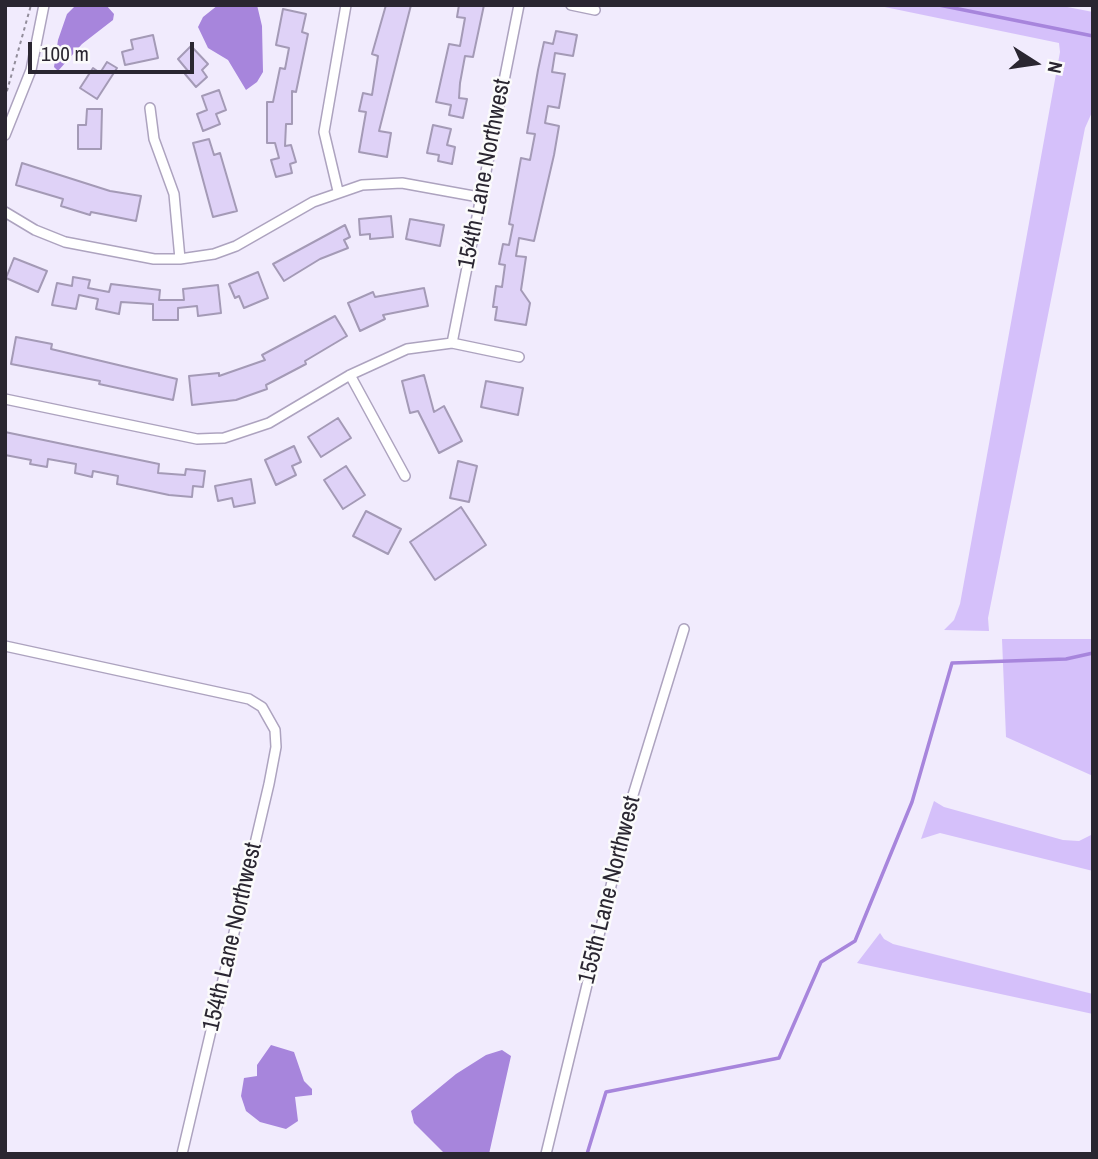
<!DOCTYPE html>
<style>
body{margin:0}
#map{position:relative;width:1098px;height:1159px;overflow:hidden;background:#f1ebfd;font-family:"Archivo Narrow",sans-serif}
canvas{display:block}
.frame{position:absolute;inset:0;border:7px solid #2a2631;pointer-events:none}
.north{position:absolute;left:1000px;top:28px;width:70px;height:70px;-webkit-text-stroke:5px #fbfbfb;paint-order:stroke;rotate:102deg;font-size:19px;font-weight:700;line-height:28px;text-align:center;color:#2a2631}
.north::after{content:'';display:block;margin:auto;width:24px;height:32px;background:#2a2631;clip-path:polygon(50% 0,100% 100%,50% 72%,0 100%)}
.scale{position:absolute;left:28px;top:42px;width:166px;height:32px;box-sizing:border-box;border:4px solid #2a2631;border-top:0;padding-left:9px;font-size:21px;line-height:24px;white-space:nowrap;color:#2a2631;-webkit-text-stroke:5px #fbfbfb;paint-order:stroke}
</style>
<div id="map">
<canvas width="1098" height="1159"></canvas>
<div class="frame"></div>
<div class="north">N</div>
<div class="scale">100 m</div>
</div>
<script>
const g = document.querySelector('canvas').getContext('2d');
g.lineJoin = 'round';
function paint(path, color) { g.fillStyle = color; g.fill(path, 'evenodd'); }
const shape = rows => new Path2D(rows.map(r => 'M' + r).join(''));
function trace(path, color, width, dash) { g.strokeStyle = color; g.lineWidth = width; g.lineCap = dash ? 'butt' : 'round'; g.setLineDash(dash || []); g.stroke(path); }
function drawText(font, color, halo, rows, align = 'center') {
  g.font = font + ' "Archivo Narrow",sans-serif'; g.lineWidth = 5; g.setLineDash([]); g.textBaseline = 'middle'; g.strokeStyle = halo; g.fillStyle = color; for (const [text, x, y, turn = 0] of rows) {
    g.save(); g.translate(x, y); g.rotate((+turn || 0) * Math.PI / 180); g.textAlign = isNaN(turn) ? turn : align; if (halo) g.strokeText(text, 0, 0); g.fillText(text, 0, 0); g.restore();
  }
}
const green = shape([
 [875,5,1057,5,1093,12,1093,110,1085,128,988,618,989,631,944,630,954,620,960,604,1060,52,1059,43],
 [1002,639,1093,639,1093,776,1006,737],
 [934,801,944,807,1063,840,1079,841,1093,834,1093,871,940,833,921,839],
 [880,933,884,939,893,944,1093,994,1093,1014,857,963]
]);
const water = shape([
 [76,5,106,5,114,14,113,20,82,44,58,71,54,67,58,40,67,14],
 [218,5,257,5,262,26,263,72,257,82,246,90,228,60,208,48,198,27,203,17],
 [271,1045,294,1052,304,1081,312,1089,312,1095,295,1097,298,1121,286,1129,260,1122,246,1111,241,1096,244,1078,257,1076,257,1065],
 [502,1050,511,1056,489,1154,445,1154,414,1123,411,1111,456,1074,486,1055]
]);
const stream = shape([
 [939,5,1093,36],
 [587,1154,606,1092,779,1058,821,962,855,941,912,802,952,663,1066,659,1093,653]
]);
const building = shape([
 [386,5,411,5,379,131,391,133,387,157,359,152,366,112,359,111,363,93,372,95,378,56,372,54,386,5],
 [459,5,484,5,473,57,465,56,460,83,459,98,467,99,463,118,449,115,451,105,436,102,449,44,460,46,465,18,457,17,459,5],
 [283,9,306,14,302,32,308,34,296,92,292,91,292,124,286,124,285,146,291,145,296,162,290,164,292,173,276,177,271,160,279,158,275,143,267,143,267,102,273,102,280,68,285,69,289,48,276,45,283,9],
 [556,31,577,35,573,56,555,53,552,72,565,74,559,108,548,106,545,123,559,126,554,155,534,241,519,238,516,256,526,257,521,290,530,303,526,325,495,320,497,307,493,307,496,286,502,287,505,265,499,264,503,244,509,245,513,225,509,224,521,158,530,160,535,134,527,133,538,70,544,42,553,44,556,31],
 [153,35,158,58,125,65,122,52,133,49,131,40,153,35],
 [191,46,208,64,202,70,207,77,196,87,185,74,188,71,178,59,191,46],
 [107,62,117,68,97,99,80,88,93,68,100,73,107,62],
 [219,90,226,110,216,114,220,124,203,131,197,114,207,110,202,96,219,90],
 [87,109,102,109,101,149,78,149,78,125,86,125,87,109],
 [433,125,451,129,447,145,455,147,452,164,438,161,439,155,427,153,433,125],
 [209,139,214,155,220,153,237,211,213,217,193,143,209,139],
 [22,163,110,191,141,196,136,221,91,212,90,215,61,206,63,199,16,185,22,163],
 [391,216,393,237,370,239,370,234,360,235,359,219,391,216],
 [410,219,444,225,440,246,406,239,410,219],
 [345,225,350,237,344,240,348,248,320,259,284,281,273,264,345,225],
 [14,258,47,271,38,292,6,278,14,258],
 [258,272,268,298,244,308,239,296,235,298,229,284,258,272],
 [73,277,90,280,88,288,109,292,111,284,160,290,159,300,184,300,183,289,218,285,221,313,198,316,197,306,178,308,178,320,153,320,153,304,121,302,119,314,96,309,98,299,79,295,76,309,52,305,57,283,72,286,73,277],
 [424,288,428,306,383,315,385,319,360,331,348,303,373,292,375,297,424,288],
 [335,316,347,336,305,361,306,364,266,385,267,389,236,400,192,405,189,376,219,373,219,376,265,360,262,355,335,316],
 [16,337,52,344,51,349,177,379,173,400,99,384,100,381,11,364,16,337],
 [424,375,434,412,444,406,462,441,439,453,418,411,410,413,402,381,424,375],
 [486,381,523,388,518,415,481,407,486,381],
 [338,418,351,438,321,457,308,437,338,418],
 [5,432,159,464,158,473,185,475,186,469,205,471,203,487,193,486,192,497,169,495,117,484,118,476,93,471,92,477,75,473,76,464,48,459,47,467,30,464,31,460,5,455,5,432],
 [294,446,301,462,292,466,296,475,276,485,265,460,294,446],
 [458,461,477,466,469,502,450,498,458,461],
 [346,466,365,495,343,509,324,480,346,466],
 [251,479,255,503,234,507,232,498,218,501,215,486,251,479],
 [461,507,486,545,435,580,410,542,461,507],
 [366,511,401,529,388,554,353,536,366,511]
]);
const path = shape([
 [5,98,31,5]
]);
const street = shape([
 [571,5,595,10],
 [150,108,154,139,174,194,180,259],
 [5,135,31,70,44,5],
 [338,191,324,132,346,5],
 [5,212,35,230,65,242,154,259,180,259,214,254,236,246,313,202,362,185,402,183,479,197],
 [452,343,519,5],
 [350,375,405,476],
 [5,399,197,439,224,438,269,423,350,375,407,349,452,343,519,357],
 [5,646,249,699,262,707,275,730,276,747,269,784,182,1154],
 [546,1154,633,795,684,629]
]);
const streetNames = [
 ["154th Lane Northwest",485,174,-79],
 ["155th Lane Northwest",610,890,-76],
 ["154th Lane Northwest",233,937,-77]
];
paint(green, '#d5c0fa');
paint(water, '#a785dc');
trace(stream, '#a785dc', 3.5);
paint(building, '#dfd2f7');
trace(building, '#a49ab6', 2);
trace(street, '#ada3bf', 12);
trace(path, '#928d9b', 2, [3.5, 3.5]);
trace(street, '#fff', 9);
drawText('24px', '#2a2631', '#fbfbfb', streetNames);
</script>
